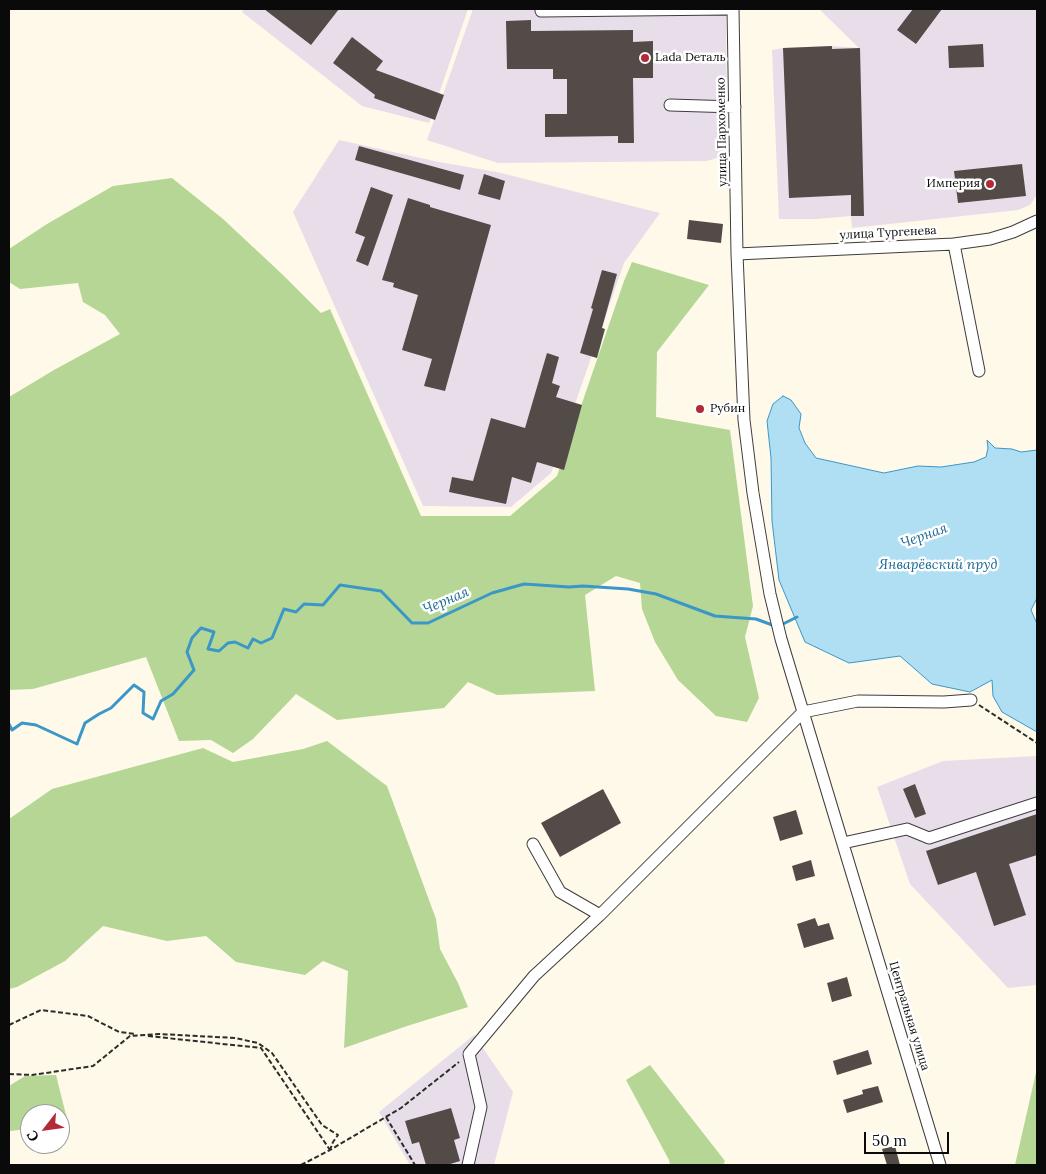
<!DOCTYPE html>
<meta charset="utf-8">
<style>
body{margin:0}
#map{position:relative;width:1046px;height:1174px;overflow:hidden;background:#fef9e9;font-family:Lora,serif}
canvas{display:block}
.frame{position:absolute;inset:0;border:10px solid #0a0a0a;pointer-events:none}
.north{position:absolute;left:20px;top:1104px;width:50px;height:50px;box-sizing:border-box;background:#fff;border:1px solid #9d9d9d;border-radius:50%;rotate:240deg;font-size:14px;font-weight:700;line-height:20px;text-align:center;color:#0a0a0a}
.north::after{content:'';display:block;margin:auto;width:18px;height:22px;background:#b42937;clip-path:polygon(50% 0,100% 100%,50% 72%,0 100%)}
.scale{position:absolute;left:864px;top:1132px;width:85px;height:22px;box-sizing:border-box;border:2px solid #0a0a0a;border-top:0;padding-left:6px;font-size:15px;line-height:18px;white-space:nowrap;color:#0a0a0a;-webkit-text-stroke:4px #fff;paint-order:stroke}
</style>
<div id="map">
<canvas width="1046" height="1174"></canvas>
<div class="frame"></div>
<div class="north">С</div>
<div class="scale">50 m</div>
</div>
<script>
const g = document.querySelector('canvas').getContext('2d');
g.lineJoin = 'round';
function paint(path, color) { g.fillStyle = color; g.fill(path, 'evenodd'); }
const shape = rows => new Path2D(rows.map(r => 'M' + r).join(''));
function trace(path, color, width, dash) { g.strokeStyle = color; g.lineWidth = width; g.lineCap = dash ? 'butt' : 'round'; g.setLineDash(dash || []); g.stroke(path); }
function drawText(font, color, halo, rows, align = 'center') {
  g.font = font + ' Lora,serif'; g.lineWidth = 5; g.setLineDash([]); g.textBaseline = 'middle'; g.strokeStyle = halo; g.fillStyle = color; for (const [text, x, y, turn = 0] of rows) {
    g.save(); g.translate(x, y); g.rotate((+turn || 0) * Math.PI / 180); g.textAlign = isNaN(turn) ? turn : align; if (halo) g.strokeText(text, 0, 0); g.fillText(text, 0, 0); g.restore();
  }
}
const industrial = shape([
 [244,9,468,9,429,123,362,106,242,12],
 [473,9,719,9,726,16,727,148,720,157,707,161,498,163,427,140],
 [819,9,1037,9,1037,195,1030,205,1018,210,852,228,851,216,816,219,779,219,772,50,783,48,832,46,859,48],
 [339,140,439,162,497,172,660,213,624,263,551,473,511,507,423,506,293,212],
 [1037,756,1037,985,1008,988,910,884,877,787,943,761],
 [474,1035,513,1092,494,1165,410,1165,379,1112]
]);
const forest = shape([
 [172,178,223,219,283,275,321,313,330,309,421,516,510,516,557,476,624,281,632,262,709,285,657,352,656,417,730,430,753,606,745,637,759,698,747,722,716,716,678,680,655,642,642,609,640,583,616,576,585,595,595,691,497,695,468,682,444,708,337,720,296,694,253,739,233,753,211,740,179,741,146,657,33,689,9,690,9,397,54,370,120,334,105,315,83,302,78,283,20,289,9,282,9,249,47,224,113,186],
 [327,741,387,786,436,919,440,949,458,983,468,1007,407,1026,344,1048,348,971,323,961,305,975,236,962,206,936,167,941,103,926,65,961,17,987,9,989,9,819,52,789,203,748,233,762,303,749],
 [650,1065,725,1161,723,1165,670,1165,669,1160,626,1080],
 [1037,1068,1037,1165,1015,1165],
 [56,1075,69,1127,60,1137,60,1114,30,1114,30,1129,9,1131,9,1086,25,1076]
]);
const water = shape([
 [783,396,791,400,801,414,799,428,805,443,816,458,884,473,918,466,941,467,974,462,986,457,988,448,987,440,995,448,1012,449,1021,452,1037,450,1037,598,1031,610,1037,624,1037,732,1002,712,993,696,992,680,970,692,932,684,900,656,849,663,805,642,779,580,772,521,771,458,767,421,773,404,783,396]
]);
const stream = shape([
 [781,625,797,617],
 [9,724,12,730,22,723,36,725,77,744,85,723,99,714,111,708,134,685,144,692,143,713,153,719,161,701,173,694,194,670,187,652,192,638,201,628,214,632,208,649,219,651,228,643,235,642,248,648,253,639,261,643,272,638,284,609,296,612,304,604,323,605,340,585,381,591,412,623,428,623,492,593,524,584,569,587,583,586,628,589,656,594,715,616,756,619,775,626]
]);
const building = shape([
 [264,9,339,9,311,45],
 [913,9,942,9,916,44,897,30],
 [531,20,531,31,633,30,633,42,653,41,653,78,633,78,634,143,618,143,618,136,545,137,545,114,567,114,567,79,553,79,553,69,507,69,506,21],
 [352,37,383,61,376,70,444,95,435,120,374,98,375,95,333,63],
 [983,44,984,67,949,68,948,46],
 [832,46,832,49,860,48,864,216,851,216,851,195,789,198,783,48],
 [359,146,464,175,460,190,355,160],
 [1022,164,1026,196,958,203,954,171],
 [484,174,505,181,500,200,478,194],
 [371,187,393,195,368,266,356,261,365,237,355,233],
 [408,198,430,205,430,207,491,225,445,391,424,386,432,359,402,350,418,295,393,287,394,283,382,280],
 [689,220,723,224,721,243,687,239],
 [602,270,617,274,602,328,605,329,597,358,580,353,593,309,591,308],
 [547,353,559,357,552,383,560,386,556,397,582,405,564,470,537,462,531,483,512,477,506,504,449,492,452,477,473,481,491,418,525,428],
 [915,784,926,814,915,818,903,789],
 [603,789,621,823,560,857,541,823],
 [796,810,803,834,780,841,773,817],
 [1037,814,1037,855,1009,864,1026,915,994,926,976,872,938,885,926,851],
 [811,860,815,876,796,881,792,866],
 [815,918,818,926,829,923,834,939,804,948,797,924],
 [847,977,852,996,832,1002,827,983],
 [868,1050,872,1064,837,1075,833,1061],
 [878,1086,883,1102,847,1113,843,1100,863,1094,862,1090],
 [451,1108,460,1138,454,1140,460,1161,447,1165,426,1165,419,1142,412,1144,405,1121],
 [895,1146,900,1165,887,1165,882,1149]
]);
const path = shape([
 [979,705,1037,743],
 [9,1025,41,1010,88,1016,119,1032,136,1034],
 [148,1036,261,1048,330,1150],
 [9,1074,32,1075,93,1066,130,1036,159,1034,235,1038,258,1043,272,1053,322,1125,338,1135,333,1142,330,1150],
 [386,1117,415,1165],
 [301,1165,330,1150,401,1108,459,1062]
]);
const minor = shape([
 [733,9,737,254,744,420,753,493,770,594,781,639,940,1165],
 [541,11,727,9],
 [670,105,735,107],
 [954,244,979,371],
 [737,254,954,244,990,239,1013,232,1037,221],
 [843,843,907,829,929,838,1037,803],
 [533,844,560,892,600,915],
 [468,1165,481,1107,469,1054,534,976,600,915,803,712,858,701,944,702,971,700]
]);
const markers = [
 [645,58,5,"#b42937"],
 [990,184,5,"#b42937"],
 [700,409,5,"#b42937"]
];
const poiNames = [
 ["Lada Dеталь",655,58],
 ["Империя",980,184,"right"],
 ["Рубин",710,409]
];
const streetNames = [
 ["улица Пархоменко",722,132,-91],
 ["улица Тургенева",888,233,-3],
 ["Центральная улица",909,1016,73]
];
const waterNames = [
 ["Черная",924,536,-20],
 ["Январёвский пруд",938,565],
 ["Черная",446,601,-23]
];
paint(industrial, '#e8deea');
paint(forest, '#b6d695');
paint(water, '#b0def3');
trace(water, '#3a97c7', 1);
trace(stream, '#3a97c7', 3);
paint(building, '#534b47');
trace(minor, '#3d3d3d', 13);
trace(path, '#2c2c2c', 2, [5, 2.5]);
trace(minor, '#fff', 11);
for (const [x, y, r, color] of markers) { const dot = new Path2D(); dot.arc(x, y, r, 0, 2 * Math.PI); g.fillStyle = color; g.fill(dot); trace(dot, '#fff', 2); }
drawText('12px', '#0a0a0a', '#fff', poiNames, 'left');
drawText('12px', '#0a0a0a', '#fff', streetNames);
drawText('italic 14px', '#1a6796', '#fff', waterNames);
</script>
